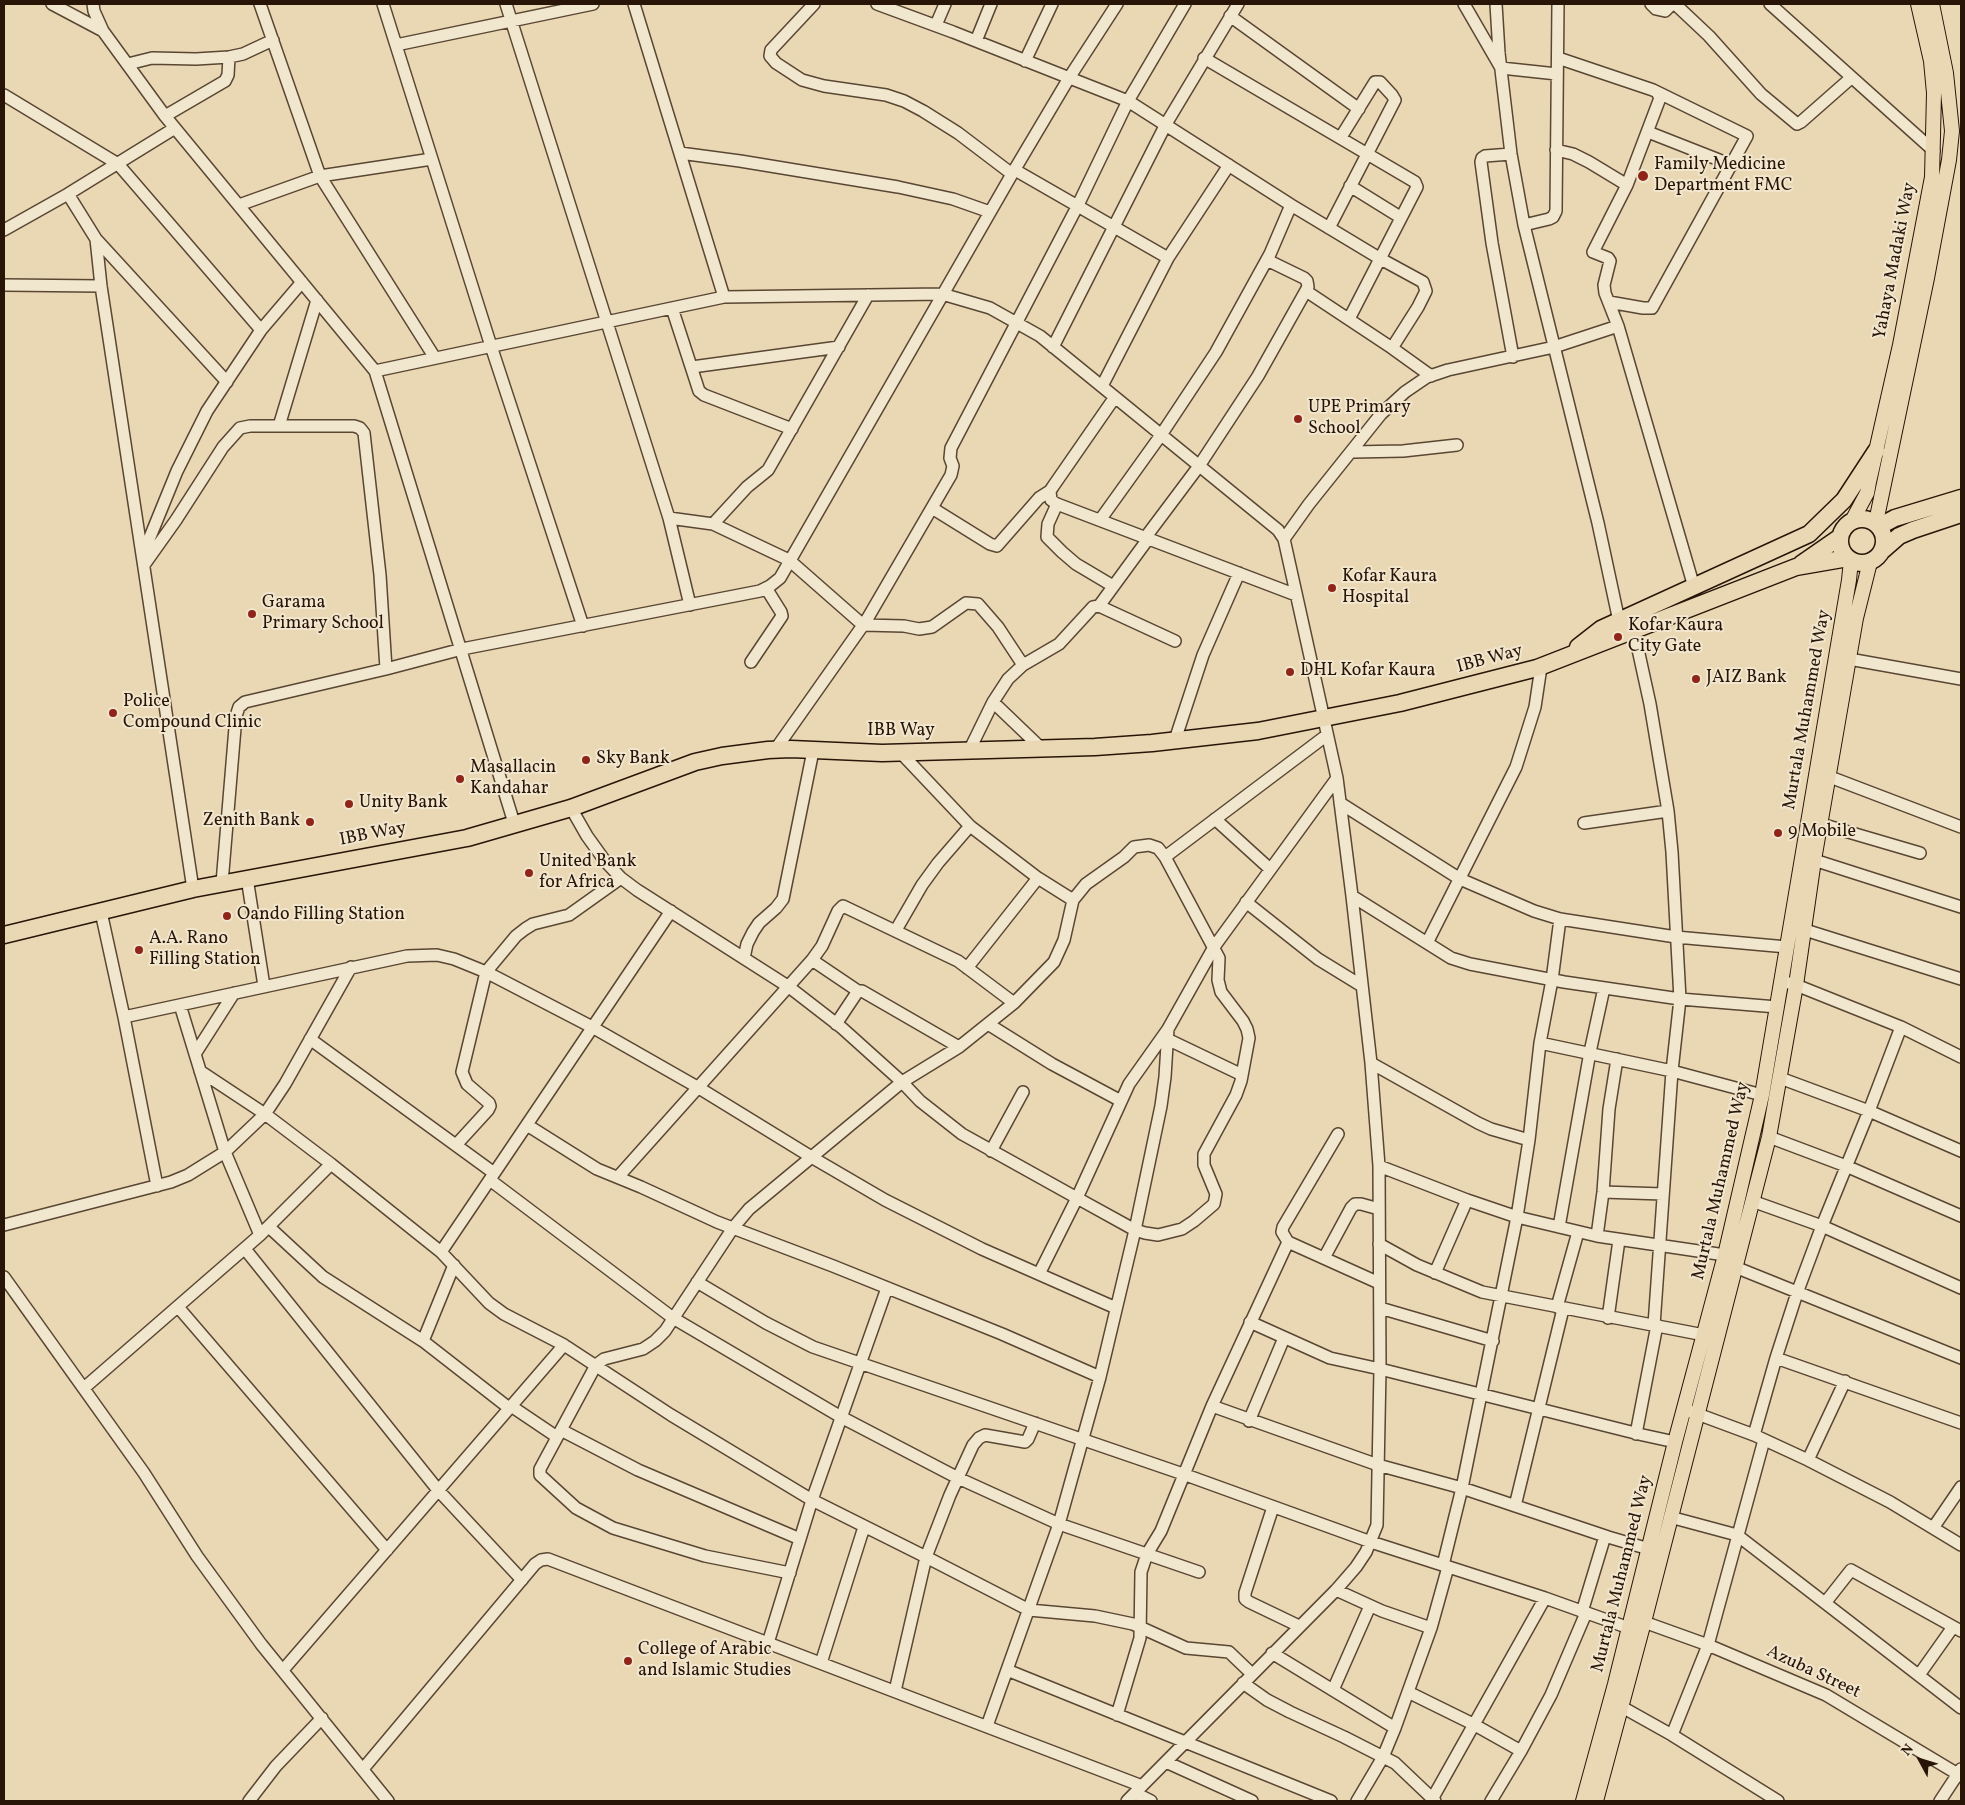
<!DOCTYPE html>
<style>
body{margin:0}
#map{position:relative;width:1965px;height:1805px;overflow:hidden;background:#ead8b4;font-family:Vollkorn,serif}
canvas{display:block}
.frame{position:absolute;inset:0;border:5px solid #291508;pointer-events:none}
.north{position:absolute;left:1895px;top:1735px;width:50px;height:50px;-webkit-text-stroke:4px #f1e6ce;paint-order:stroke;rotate:309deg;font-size:14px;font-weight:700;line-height:20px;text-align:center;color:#291508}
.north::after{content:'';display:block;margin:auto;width:18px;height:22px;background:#291508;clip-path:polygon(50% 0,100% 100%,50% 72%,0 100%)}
</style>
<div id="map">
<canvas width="1965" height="1805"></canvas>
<div class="frame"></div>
<div class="north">N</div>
</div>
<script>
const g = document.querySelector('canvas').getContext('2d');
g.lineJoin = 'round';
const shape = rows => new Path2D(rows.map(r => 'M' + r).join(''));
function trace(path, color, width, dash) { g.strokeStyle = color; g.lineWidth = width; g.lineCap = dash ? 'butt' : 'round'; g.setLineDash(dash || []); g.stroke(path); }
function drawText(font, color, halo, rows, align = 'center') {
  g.font = font + ' Vollkorn,serif'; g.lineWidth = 4; g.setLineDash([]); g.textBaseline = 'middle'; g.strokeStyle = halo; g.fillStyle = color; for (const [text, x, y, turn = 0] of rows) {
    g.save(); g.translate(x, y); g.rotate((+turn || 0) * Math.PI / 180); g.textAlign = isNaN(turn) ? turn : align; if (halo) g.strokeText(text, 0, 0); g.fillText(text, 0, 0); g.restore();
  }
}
const minor = shape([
 [52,4,103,31],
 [93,4,94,11,103,31,165,116,375,371,514,823],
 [260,4,320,176,435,358],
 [383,4,491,346,583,626],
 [506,4,669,518,690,605],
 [634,4,724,297],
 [814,4,771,50,770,56,776,63,802,80,824,86,886,95,904,101,923,111,958,133,1012,174],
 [877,4,953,32,1128,101,1291,205,1379,258,1423,282,1426,291,1418,307,1392,348],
 [1464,4,1501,68,1557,74],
 [1496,4,1499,53,1511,154,1524,225,1598,523,1619,621],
 [1651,4,1656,9,1665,11,1672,4],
 [1675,4,1709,36,1761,94,1797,124,1801,122,1851,78],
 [1770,4,1934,151],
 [1230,16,1359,109],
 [936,25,945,4],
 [976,41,991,4],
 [396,45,593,4],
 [1204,58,1415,182,1417,187,1349,319],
 [1558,58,1653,90,1747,136,1652,308,1643,308,1609,302],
 [1025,61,1052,4],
 [128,64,152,58,196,59,229,57,243,54,273,40],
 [1658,94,1660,98,1627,185,1593,252,1608,258,1610,261,1604,285,1605,293,1618,326,1694,587],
 [4,95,118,164,261,330],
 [165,116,225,81,228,75,229,57],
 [1648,132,1732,165],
 [1556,150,1573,154,1589,162,1627,185],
 [680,153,740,161,898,187,953,199,990,212],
 [1511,154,1485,156,1482,158,1481,162,1492,243,1513,357],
 [1015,170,1168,258],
 [1350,186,1400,217],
 [68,194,96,239,101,286,193,889],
 [239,205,320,176,432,159],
 [1524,225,1549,219,1553,217,1556,211,1558,4],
 [1329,228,1395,100,1392,95,1380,82,1375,82,1341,137],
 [4,230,68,194,175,128],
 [96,239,227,382],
 [4,285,101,286],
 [1306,291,1392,348,1431,376],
 [672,308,699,391,704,395,792,429],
 [1053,347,1166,124,1238,4],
 [692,367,839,347],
 [375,371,724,297,942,294,990,308,1040,336,1278,530,1284,539,1337,778,1352,896,1371,1063,1379,1166,1380,1369,1377,1525,1366,1552,1356,1567,1336,1590,1127,1801],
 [1102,386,1168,258,1229,165],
 [1115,397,1054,485,1050,491,1051,500,1057,504,1296,595],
 [279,426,317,300],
 [1353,452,1403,451,1457,445],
 [1057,504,1048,524,1047,537,1062,552,1076,564,1113,586],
 [932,508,990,544,997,546,1039,498,1050,491],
 [669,518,713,524,789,560,863,625,904,626,919,629,932,627,966,603,978,604,998,627,1023,665],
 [1100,520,1161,435,1216,352,1270,254,1291,205],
 [713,524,747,487,768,470,868,295],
 [1145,538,1199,466,1258,376,1308,287,1307,281,1304,278,1267,260],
 [1284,539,1309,504,1381,414,1405,392,1427,377,1448,370,1554,347,1618,326],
 [145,556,148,542,177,471,207,411,261,330,302,282],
 [144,565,176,520,223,447,240,428,250,426,354,426,360,428,364,433,380,575,386,669],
 [1099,606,1175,641],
 [1634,631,1650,704,1668,811,1672,852,1680,999,1672,1071,1654,1325],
 [1849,659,1961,679],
 [751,662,782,616,781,612,766,588],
 [993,702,1042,749],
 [1175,740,1203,655,1239,573],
 [775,750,866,621,951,475,953,466,950,458,951,448,1078,205,1128,101,1185,4],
 [969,751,993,702,1008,679,1023,665,1059,644,1093,607,1099,606,1148,539],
 [900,752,970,826,1038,878,1073,900],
 [1830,777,1961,827],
 [1340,803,1460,879,1534,911,1560,919,1676,937,1787,947],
 [571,808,587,836,605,861,621,878,637,890,789,987,842,1028,902,1082,920,1101,962,1134,1077,1198,1135,1230,1145,1233,1158,1235,1182,1229,1194,1221,1214,1204,1216,1194,1204,1165,1204,1154,1236,1095,1241,1081,1249,1038,1247,1029,1243,1021,1221,992,1218,980,1219,958,1165,857,1158,848,1149,845,1134,847,1124,857,1086,884,1073,900,1064,940,1054,962,1014,1003,959,1047,902,1082,749,1209,733,1228,665,1331,655,1341,643,1349,604,1359,596,1365,540,1469,540,1475,576,1508,613,1528,705,1556,790,1573],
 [1215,819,1270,869],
 [1584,823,1668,811],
 [1821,824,1920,853],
 [1165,857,1327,735],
 [1814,860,1961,907],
 [247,878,264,986],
 [222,883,236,716,239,707,245,702,386,669,462,649,760,591,770,586,780,578,1012,174,1069,78,1117,4],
 [1352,896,1451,958,1470,964,1564,982,1680,999,1777,1007],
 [1246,902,1318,959,1362,986],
 [101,912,124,1017,157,1186],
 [896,930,922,885,938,863,970,826],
 [1805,930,1961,979],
 [1427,943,1516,767,1535,707,1541,667],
 [744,958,747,944,753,932,759,923,776,908,783,899,813,751],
 [812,960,858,991,862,991,959,1047],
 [967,968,1038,878],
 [1782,981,1796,985,1901,1027,1961,1057],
 [180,1005,225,1152,260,1235],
 [124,1017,407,956,437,955,454,959,486,972,592,1027,699,1088,813,1158,885,1200,982,1249,1116,1308],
 [836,1024,858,991],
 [988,1024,1052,1064,1121,1101],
 [310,1039,494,1173],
 [1167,1039,1238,1073,1242,1073],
 [1540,1043,1672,1071,1762,1095],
 [195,1054,234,993],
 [1371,1063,1478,1123,1491,1129,1529,1140],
 [200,1071,265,1114,331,1164,441,1252,489,1303,504,1314,564,1345,671,1415,812,1500,926,1557,1029,1610,1095,1616,1133,1624,1186,1648,1229,1652,1252,1674],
 [1780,1078,1869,1111,1961,1151],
 [527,1125,597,1169,641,1187,717,1222,833,1266,1002,1334,1100,1377],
 [1338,1134,1283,1227,1282,1232,1288,1242,1379,1283],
 [1769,1137,1846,1166,1961,1216],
 [456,1145,488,1110,490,1106,489,1103,467,1084,462,1072,486,972,516,936,525,929,533,924,569,915,621,878],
 [991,1151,1023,1092],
 [1379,1166,1467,1200,1517,1217,1597,1236,1725,1255],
 [618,1177,812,960,822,946,838,911,843,906,958,961,1014,1003],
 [490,1180,673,1318,841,1417,958,1478,1059,1524,1199,1572],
 [1603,1192,1663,1194],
 [1752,1201,1822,1226,1961,1288],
 [4,1225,171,1182,188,1175,225,1152,265,1114,285,1084,351,967],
 [269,1227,323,1277,423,1341,509,1408],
 [1559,1227,1590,1052,1604,988],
 [1597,1236,1603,1192,1609,1109,1617,1059],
 [1379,1244,1417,1265,1482,1292,1704,1335],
 [245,1249,438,1490,522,1580],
 [441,1252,671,911],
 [1324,1258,1351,1208,1355,1204,1361,1204,1379,1209],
 [1735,1267,1961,1358],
 [1435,1273,1467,1200],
 [1039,1274,1077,1198,1129,1084,1168,1029,1214,947,1337,778],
 [4,1277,144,1473,197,1556,261,1644,388,1801],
 [697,1282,766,1323,813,1347,1183,1474,1371,1542,1545,1598,1629,1628],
 [178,1307,387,1550],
 [1557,1307,1578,1232],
 [1380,1308,1493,1341],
 [1608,1318,1619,1240],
 [1250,1322,1330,1358,1380,1369,1643,1435,1675,1442],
 [423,1341,454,1265],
 [1776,1358,1961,1423],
 [84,1388,260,1235,331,1164],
 [511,1406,557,1437],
 [1212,1406,1378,1465,1462,1488,1608,1537,1649,1549],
 [1684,1409,1754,1435,1808,1460,1890,1502,1961,1545],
 [1249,1421,1284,1338],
 [561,1430,638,1470,800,1539],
 [1636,1434,1657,1325],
 [1754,1435,1776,1358,1797,1293,1822,1226,1869,1111,1901,1027],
 [1808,1460,1845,1381],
 [1515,1506,1563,1309],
 [1273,1507,1245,1593,1245,1599,1249,1602,1299,1626],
 [1670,1517,1737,1535,1961,1708],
 [1933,1528,1961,1487],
 [1443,1565,1462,1488,1517,1217,1529,1140,1540,1043,1552,980,1560,919],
 [1336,1590,1382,1611,1431,1628],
 [1825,1603,1851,1570,1961,1631],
 [1582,1612,1605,1536],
 [1644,1622,1708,1645,1826,1695,1961,1776],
 [768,1643,812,1500,887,1288],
 [1272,1653,1395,1728],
 [821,1663,864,1527],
 [283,1670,564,1345],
 [1007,1670,1331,1801],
 [1919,1675,1953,1627],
 [1243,1683,1267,1700,1290,1712,1344,1737,1395,1763,1435,1801],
 [1333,1690,1370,1606],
 [895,1691,926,1557,950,1495,973,1445,979,1438,985,1435,1025,1442,1028,1439,1035,1423],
 [1408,1692,1473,1724,1521,1751,1491,1801],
 [1622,1707,1672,1735,1778,1801],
 [1117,1715,1140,1638,1141,1572,1147,1554,1161,1531,1212,1406,1288,1242],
 [987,1726,1059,1524,1100,1377,1135,1230,1161,1106,1165,1077,1168,1029],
 [1672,1735,1708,1645,1764,1440],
 [1521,1751,1551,1695,1586,1613],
 [1166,1762,1252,1801],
 [363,1769,535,1564,541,1560,548,1559,1142,1786],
 [1135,1793,1151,1801],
 [249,1801,276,1766,322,1718],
 [1357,1801,1383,1757,1395,1728,1431,1628,1448,1567],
 [1431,1801,1545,1598],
 [1940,1801,1961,1769]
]);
const major = shape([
 [1852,521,1867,493,1869,482,1900,345,1932,177,1934,93,1931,61,1918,4],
 [1876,522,1927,278,1949,160,1952,131,1946,73,1932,4],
 [1583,1801,1615,1684,1675,1442,1725,1255,1762,1095,1849,580,1851,560],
 [1596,1801,1644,1622,1769,1137,1796,985,1814,860,1856,618,1870,562]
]);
const highway = shape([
 '1840 541a22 22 0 1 1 44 0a22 22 0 1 1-44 0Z',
 [1880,526,1895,518,1961,498],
 [1883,550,1899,536,1913,530,1961,514],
 [1801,564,1840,537],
 [1578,647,1601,629,1809,534,1844,500,1876,451],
 [4,935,193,889,467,838,571,808,695,762,722,756,768,750,791,749,882,753,1095,747,1152,743,1258,731,1400,703,1537,668,1796,567,1848,558]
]);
const markers = [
 [1643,176,6,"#8f2418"],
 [1298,419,5,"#8f2418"],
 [1332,588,5,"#8f2418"],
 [252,614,5,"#8f2418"],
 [1618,637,5,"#8f2418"],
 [1290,672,5,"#8f2418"],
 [1696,679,5,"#8f2418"],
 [113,713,5,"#8f2418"],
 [586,760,5,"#8f2418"],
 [460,779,5,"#8f2418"],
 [349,804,5,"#8f2418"],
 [310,822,5,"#8f2418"],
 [1778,833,5,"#8f2418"],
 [529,873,5,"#8f2418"],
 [227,916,5,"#8f2418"],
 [139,950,5,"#8f2418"],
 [628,1661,5,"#8f2418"]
];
const poiNames = [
 ["Family Medicine",1654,166],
 ["Department FMC",1654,187],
 ["UPE Primary",1308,409],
 ["School",1308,430],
 ["Kofar Kaura",1342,578],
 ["Hospital",1342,599],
 ["Garama",262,604],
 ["Primary School",262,625],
 ["Kofar Kaura",1628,627],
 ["City Gate",1628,648],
 ["DHL Kofar Kaura",1300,672],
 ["JAIZ Bank",1706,679],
 ["Police",123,703],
 ["Compound Clinic",123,724],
 ["Sky Bank",596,760],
 ["Masallacin",470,769],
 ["Kandahar",470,790],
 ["Unity Bank",359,804],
 ["Zenith Bank",300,822,"right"],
 ["9 Mobile",1788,833],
 ["United Bank",539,863],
 ["for Africa",539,884],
 ["Oando Filling Station",237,916],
 ["A.A. Rano",149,940],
 ["Filling Station",149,961],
 ["College of Arabic",638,1651],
 ["and Islamic Studies",638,1672]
];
const streetNames = [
 ["Yahaya Madaki Way",1896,261,-79],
 ["IBB Way",1490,660,-15],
 ["Murtala Muhammed Way",1808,710,-80],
 ["IBB Way",901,732],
 ["IBB Way",373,835,-11],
 ["Murtala Muhammed Way",1722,1181,-77],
 ["Murtala Muhammed Way",1623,1574,-76],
 ["Azuba Street",1813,1673,25]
];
trace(minor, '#594633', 14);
trace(major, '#291508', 16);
trace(highway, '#291508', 19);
trace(minor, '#f1e6ce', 11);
trace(major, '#ead8b4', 14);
trace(highway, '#ead8b4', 16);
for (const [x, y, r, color] of markers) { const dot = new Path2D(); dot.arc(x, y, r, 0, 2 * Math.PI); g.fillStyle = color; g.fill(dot); trace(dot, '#f1e6ce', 2); }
drawText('18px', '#291508', '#f1e6ce', poiNames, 'left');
drawText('18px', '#291508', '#f1e6ce', streetNames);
</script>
